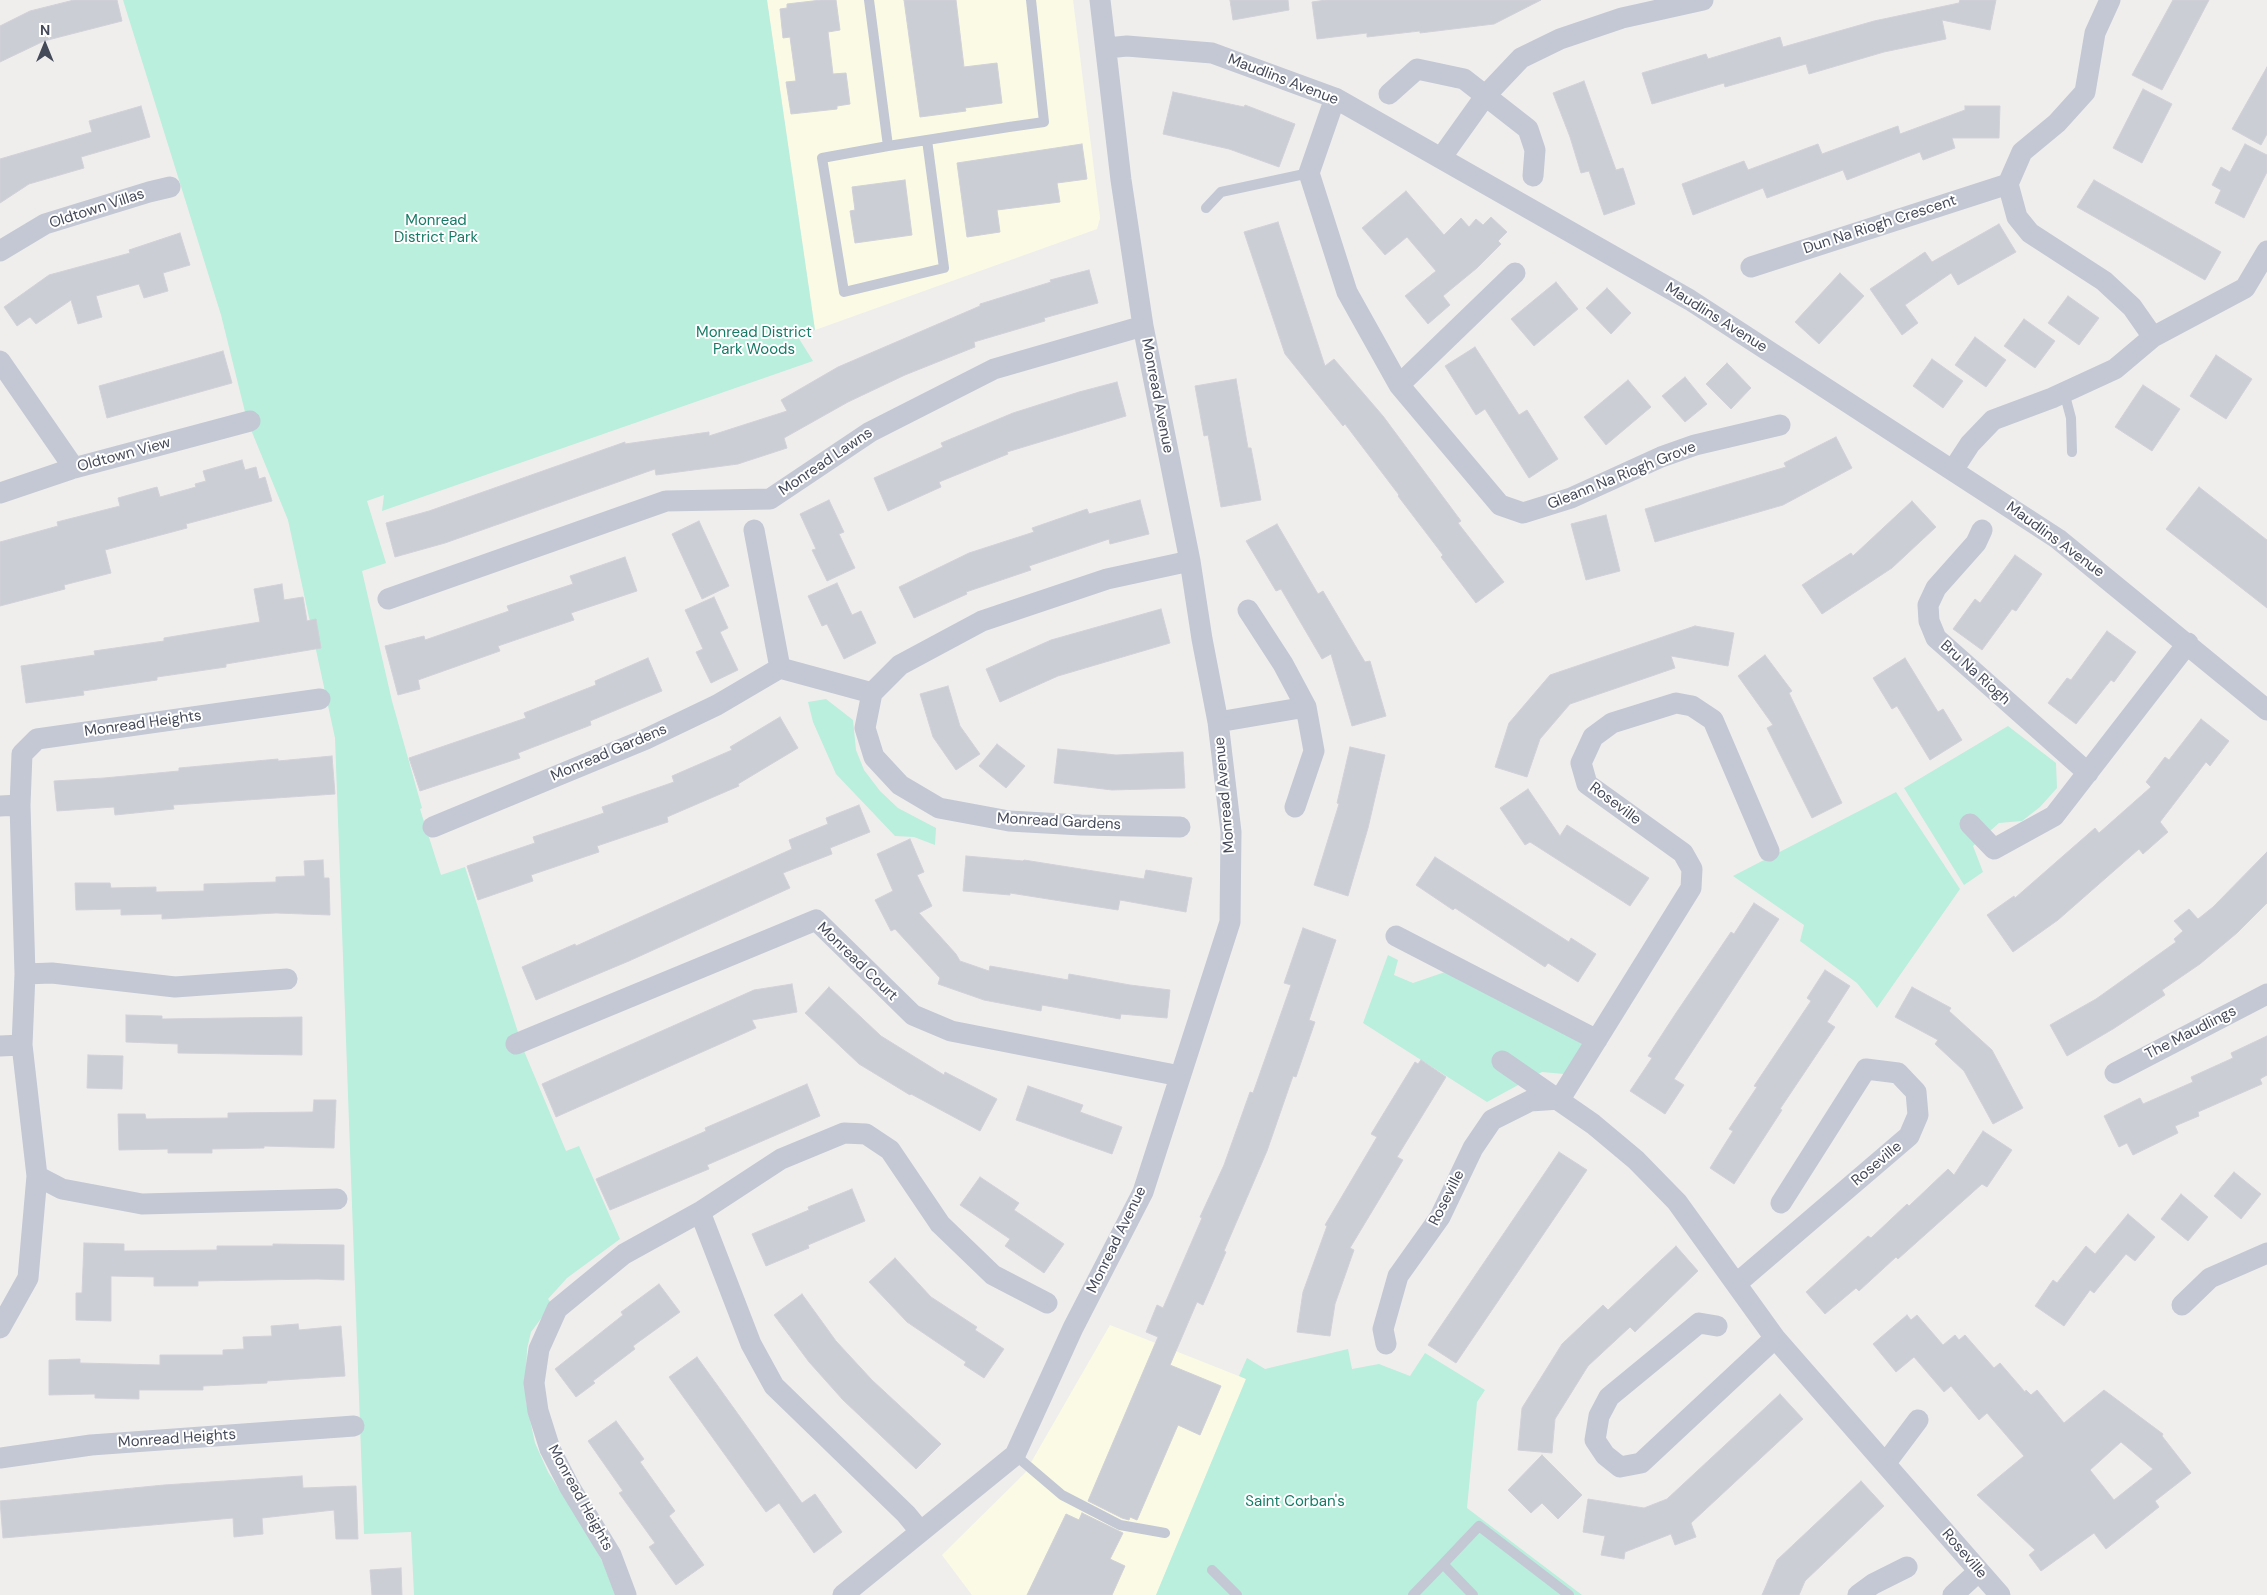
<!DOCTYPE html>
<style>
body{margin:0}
#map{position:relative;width:2267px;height:1595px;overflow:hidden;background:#f0eeed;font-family:"DM Sans",sans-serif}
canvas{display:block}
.north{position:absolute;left:20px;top:20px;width:50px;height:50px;-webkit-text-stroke:4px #fff;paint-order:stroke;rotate:0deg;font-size:14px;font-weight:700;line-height:20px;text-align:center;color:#454a5a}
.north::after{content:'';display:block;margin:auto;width:18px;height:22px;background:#454a5a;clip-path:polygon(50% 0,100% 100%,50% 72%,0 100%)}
</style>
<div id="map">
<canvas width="2267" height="1595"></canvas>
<div class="north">N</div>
</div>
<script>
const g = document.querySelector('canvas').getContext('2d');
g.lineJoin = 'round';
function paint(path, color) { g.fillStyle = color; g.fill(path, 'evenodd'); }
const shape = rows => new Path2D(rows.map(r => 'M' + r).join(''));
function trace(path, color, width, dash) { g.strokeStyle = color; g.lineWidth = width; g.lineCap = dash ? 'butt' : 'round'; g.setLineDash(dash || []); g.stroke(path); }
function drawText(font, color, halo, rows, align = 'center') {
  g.font = font + ' "DM Sans",sans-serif'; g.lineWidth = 4; g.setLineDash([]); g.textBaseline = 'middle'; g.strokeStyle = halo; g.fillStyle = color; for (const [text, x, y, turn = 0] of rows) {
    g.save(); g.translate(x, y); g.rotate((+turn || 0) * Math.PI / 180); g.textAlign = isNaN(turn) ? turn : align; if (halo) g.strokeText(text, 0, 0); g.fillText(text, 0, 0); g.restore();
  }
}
const commercial = shape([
 [767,0,1073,0,1100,218,1097,229,815,330],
 [1110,1325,1246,1379,1156,1595,972,1595,942,1555,1025,1473]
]);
const green = shape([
 [123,0,767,0,815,330,798,337,813,361,382,511,384,495,367,501,386,563,362,571,392,701,422,808,420,809,441,875,465,867,524,1051,566,1151,579,1146,620,1239,567,1278,548,1299,552,1304,531,1332,527,1349,526,1376,526,1401,535,1443,548,1472,590,1538,604,1565,615,1595,414,1595,411,1532,364,1534,335,738,288,520,247,420,221,315],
 [826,699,853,720,856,750,864,770,880,791,898,808,936,828,935,845,914,837,895,836,836,774,813,722,808,702],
 [2008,726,2056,763,2057,788,2040,807,2022,821,1999,823,1973,846,1983,872,1964,885,1904,788],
 [1896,792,1960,889,1877,1008,1857,983,1800,941,1804,925,1733,876],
 [1388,955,1398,960,1394,975,1413,983,1445,972,1585,1044,1564,1074,1542,1072,1487,1102,1363,1023],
 [1348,1349,1352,1369,1379,1364,1410,1376,1425,1353,1485,1390,1477,1402,1467,1508,1582,1595,1156,1595,1246,1379,1239,1376,1247,1358,1265,1369]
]);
const building = shape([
 [74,0,117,0,122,21,44,41,0,62,0,26,30,11,74,0],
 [821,0,836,0,840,30,828,32,833,74,846,73,850,104,837,106,837,109,791,114,786,82,796,81,790,37,783,38,780,9,787,8,787,4,821,0],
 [904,0,956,0,964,67,997,63,1002,103,965,108,966,111,920,117,904,0],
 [1230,0,1288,0,1289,10,1233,20,1230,0],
 [1326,0,1541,0,1494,24,1420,33,1420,31,1367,37,1367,33,1317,39,1312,2,1326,0],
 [1960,0,1996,0,1990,30,1942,20,1946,39,1884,52,1809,74,1806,64,1725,87,1724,83,1652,104,1642,73,1706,54,1708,59,1780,37,1783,47,1874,21,1959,3,1960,0],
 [2173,0,2209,0,2162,90,2132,75,2173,0],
 [2267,67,2267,134,2261,145,2232,129,2267,67],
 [1584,81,1616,170,1623,168,1635,204,1604,215,1589,171,1581,173,1570,137,1553,93,1584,81],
 [2143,89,2172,104,2142,163,2113,148,2143,89],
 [1173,92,1244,107,1245,105,1295,124,1279,167,1229,149,1163,134,1173,92],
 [141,106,150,137,81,157,84,168,29,184,0,203,0,159,92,132,89,121,141,106],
 [1965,106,2000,106,1999,138,1952,138,1955,148,1923,160,1920,152,1847,180,1843,170,1767,198,1763,188,1693,215,1682,184,1744,161,1748,170,1818,144,1822,154,1898,126,1900,134,1965,110,1965,106],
 [1082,144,1087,179,1057,183,1060,202,997,210,1000,232,967,237,957,163,1082,144],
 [2245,144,2267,155,2267,172,2244,218,2215,203,2221,190,2212,185,2221,167,2230,172,2245,144],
 [905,180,912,235,855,243,850,211,855,210,852,187,905,180],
 [2094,180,2221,252,2205,280,2077,207,2094,180],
 [1406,191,1444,235,1461,218,1469,227,1476,219,1483,225,1491,217,1507,232,1498,241,1501,244,1477,268,1443,296,1450,305,1428,324,1405,296,1436,271,1407,237,1385,255,1362,228,1406,191],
 [1278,222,1325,366,1334,359,1383,416,1461,521,1458,523,1504,582,1476,603,1441,557,1443,555,1398,496,1399,495,1345,424,1343,426,1285,354,1244,232,1278,222],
 [1999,224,2016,252,1958,285,1951,273,1905,305,1918,323,1902,335,1870,289,1925,252,1932,262,1999,224],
 [180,233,190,265,163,273,168,291,144,298,139,284,96,296,102,317,78,324,71,300,36,324,30,317,17,326,4,307,49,275,130,253,129,250,180,233],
 [1089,270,1098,303,1044,318,1045,321,974,342,975,347,905,375,848,402,784,438,787,448,738,464,656,475,655,469,445,543,395,557,386,523,429,511,625,442,625,444,709,432,709,436,787,411,781,400,838,367,980,306,980,304,1051,282,1050,280,1089,270],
 [1840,273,1864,296,1819,344,1795,322,1840,273],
 [1556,282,1578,309,1534,346,1511,319,1556,282],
 [1607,288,1631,313,1611,334,1586,308,1607,288],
 [2068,296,2099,318,2079,345,2048,323,2068,296],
 [2024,319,2055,341,2035,368,2004,346,2024,319],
 [1975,337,2006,360,1986,387,1955,365,1975,337],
 [1475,347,1519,415,1527,410,1558,459,1529,478,1485,409,1476,415,1445,366,1475,347],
 [223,351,232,383,107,418,99,386,223,351],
 [2216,355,2252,379,2226,419,2190,396,2216,355],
 [1932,359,1963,381,1943,408,1913,386,1932,359],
 [1727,363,1751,388,1731,409,1706,384,1727,363],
 [1685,377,1707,404,1685,422,1662,396,1685,377],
 [1236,379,1248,448,1251,448,1261,500,1221,507,1208,435,1204,436,1195,386,1236,379],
 [1628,380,1651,407,1606,445,1584,417,1628,380],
 [1117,382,1126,416,1007,452,1008,454,939,482,941,487,888,511,874,478,943,447,941,443,1013,413,1079,392,1117,382],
 [2143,385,2180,409,2152,451,2115,427,2143,385],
 [1836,437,1852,468,1783,505,1655,542,1645,509,1786,467,1784,463,1836,437],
 [242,460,245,470,256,467,259,479,265,477,272,501,186,524,187,528,105,550,111,573,64,585,65,589,0,606,0,542,58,526,57,522,120,506,118,498,157,487,160,497,196,487,195,484,206,481,203,471,242,460],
 [2199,487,2267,540,2267,608,2166,529,2199,487],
 [829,500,844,532,839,534,855,568,827,581,812,550,816,549,800,514,829,500],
 [1140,500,1149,534,1110,544,1109,539,1029,566,1031,570,966,592,967,594,914,618,899,587,969,553,1034,532,1032,528,1087,509,1089,514,1140,500],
 [1912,501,1936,527,1892,568,1822,614,1802,585,1851,553,1853,556,1912,501],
 [1606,515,1620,571,1586,580,1571,524,1606,515],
 [699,521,729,586,702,599,672,534,699,521],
 [1277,524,1318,594,1323,591,1365,662,1370,661,1386,716,1352,726,1331,654,1322,659,1281,589,1276,591,1246,541,1277,524],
 [2015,555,2042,574,2016,611,2012,609,1982,650,1953,629,1975,599,1980,603,2015,555],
 [625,557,637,591,571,613,574,620,498,646,500,651,418,680,420,689,398,695,385,646,424,636,425,640,509,611,507,606,573,584,570,576,625,557],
 [837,583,852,615,861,611,876,643,844,659,827,624,822,626,808,596,837,583],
 [282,584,284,600,303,597,307,621,316,619,321,648,226,664,226,667,157,677,157,680,83,691,84,695,26,703,21,666,95,655,94,651,164,641,164,638,260,622,254,589,282,584],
 [714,597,728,628,720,632,738,670,711,683,696,652,703,649,685,610,714,597],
 [1161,609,1170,643,1058,676,1000,702,986,669,1051,640,1161,609],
 [1695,626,1734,633,1728,666,1671,656,1675,668,1570,704,1540,739,1527,777,1495,767,1509,723,1550,675,1695,626],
 [2107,631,2136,652,2114,682,2111,680,2076,724,2048,703,2067,678,2071,680,2107,631],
 [1765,655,1792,691,1789,693,1842,803,1812,818,1767,728,1773,725,1738,676,1765,655],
 [648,658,662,691,590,721,591,725,518,753,520,758,420,791,409,758,526,718,524,713,596,685,595,681,648,658],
 [1905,658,1938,712,1943,709,1962,740,1930,760,1897,706,1892,709,1873,678,1905,658],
 [948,686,960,726,980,754,956,770,933,737,920,694,948,686],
 [780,717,798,748,738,784,739,786,667,817,668,822,597,846,599,852,531,875,533,881,478,900,467,866,535,843,533,837,604,813,602,807,674,782,672,776,732,750,730,747,780,717],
 [2201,719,2229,741,2210,766,2206,762,2160,822,2168,832,2143,854,2139,849,2058,920,2013,952,1987,915,2014,896,2015,898,2095,828,2099,833,2151,787,2146,782,2165,757,2169,760,2201,719],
 [997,744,1025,766,1006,788,979,766,997,744],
 [1350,747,1385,755,1368,828,1348,896,1314,885,1339,804,1337,803,1350,747],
 [1058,749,1116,755,1183,752,1185,788,1112,790,1054,783,1058,749],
 [332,756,335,794,173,805,174,809,115,815,114,807,57,811,54,781,104,778,179,771,179,768,278,759,278,761,332,756],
 [1528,789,1560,836,1567,825,1649,878,1630,906,1530,842,1525,845,1500,808,1528,789],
 [859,805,870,832,830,848,832,854,783,873,790,888,629,961,536,1000,522,967,575,944,576,946,792,849,789,840,828,824,826,818,859,805],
 [910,839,924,872,917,875,932,906,919,913,956,954,960,961,989,971,990,966,1068,980,1069,974,1130,985,1170,990,1167,1018,1121,1014,1120,1019,1042,1005,1041,1011,984,1000,938,984,940,978,895,929,891,931,875,900,893,891,877,854,910,839],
 [2267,852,2267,903,2237,933,2200,964,2162,990,2165,995,2113,1029,2067,1056,2050,1025,2096,999,2176,942,2174,939,2183,931,2174,921,2189,909,2198,919,2213,907,2267,852],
 [966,856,1023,861,1024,860,1144,879,1146,870,1192,878,1186,912,1120,900,1118,910,1010,893,1010,895,963,891,966,856],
 [1435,857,1569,942,1571,938,1596,954,1578,982,1548,963,1545,967,1455,908,1453,910,1416,885,1435,857],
 [323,860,324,878,329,878,330,915,276,913,162,919,162,914,121,915,121,909,76,910,75,883,110,883,111,888,156,887,156,892,204,891,204,884,276,882,276,877,305,876,304,861,323,860],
 [1754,903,1779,919,1674,1079,1684,1085,1665,1114,1630,1091,1652,1058,1648,1056,1676,1013,1731,932,1734,934,1754,903],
 [1303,928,1336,940,1309,1020,1315,1022,1296,1077,1293,1076,1267,1151,1224,1251,1226,1252,1203,1305,1197,1302,1170,1365,1221,1386,1200,1435,1178,1425,1137,1520,1130,1517,1129,1520,1122,1518,1088,1501,1158,1337,1146,1332,1157,1305,1163,1308,1202,1218,1200,1217,1224,1165,1250,1092,1253,1093,1291,985,1284,983,1303,928],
 [1825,970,1850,986,1827,1022,1835,1027,1780,1109,1782,1110,1734,1184,1710,1168,1733,1131,1729,1129,1757,1087,1754,1086,1811,1001,1807,998,1825,970],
 [792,984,797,1012,752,1020,756,1028,556,1117,542,1084,754,990,792,984],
 [829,987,881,1036,944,1075,945,1072,997,1099,980,1131,911,1094,910,1095,859,1064,805,1013,829,987],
 [1912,987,1951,1008,1949,1011,1992,1050,2023,1108,1993,1124,1964,1071,1935,1044,1938,1040,1895,1017,1912,987],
 [126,1015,162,1016,162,1019,302,1017,302,1055,178,1053,178,1044,126,1042,126,1015],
 [2267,1036,2267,1075,2260,1079,2262,1084,2198,1112,2199,1116,2175,1126,2178,1133,2133,1155,2127,1143,2119,1147,2104,1116,2140,1098,2143,1104,2193,1082,2191,1077,2233,1058,2231,1053,2267,1036],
 [88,1055,123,1056,122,1089,87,1088,88,1055],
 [1421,1060,1446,1077,1397,1157,1403,1160,1350,1248,1354,1250,1335,1304,1330,1336,1297,1332,1303,1292,1327,1226,1325,1225,1377,1137,1371,1134,1415,1062,1418,1064,1421,1060],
 [807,1084,820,1116,707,1165,709,1169,610,1210,596,1179,706,1131,705,1128,807,1084],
 [1028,1086,1083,1105,1080,1112,1122,1127,1112,1154,1016,1120,1028,1086],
 [314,1100,336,1100,334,1148,264,1146,264,1148,212,1149,212,1153,168,1153,168,1149,119,1150,118,1114,145,1114,146,1119,228,1118,228,1113,313,1112,314,1100],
 [1983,1131,2012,1150,1987,1187,1982,1184,1898,1259,1896,1257,1859,1291,1856,1288,1825,1314,1806,1292,1868,1236,1871,1238,1907,1204,1909,1206,1948,1169,1954,1175,1983,1131],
 [1559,1152,1587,1170,1456,1363,1428,1345,1559,1152],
 [2234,1172,2261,1194,2241,1219,2214,1196,2234,1172],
 [980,1177,1019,1203,1014,1210,1064,1244,1044,1273,1005,1246,1010,1239,960,1205,980,1177],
 [852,1189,865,1221,808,1245,809,1248,766,1266,752,1234,809,1210,808,1207,852,1189],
 [2181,1194,2208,1217,2188,1241,2161,1219,2181,1194],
 [2128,1214,2155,1237,2135,1261,2126,1254,2094,1293,2090,1290,2064,1326,2035,1306,2053,1280,2057,1283,2086,1246,2095,1254,2128,1214],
 [84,1243,124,1244,124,1251,217,1250,217,1246,273,1246,273,1244,344,1245,344,1280,317,1279,198,1281,198,1286,154,1286,154,1277,111,1276,111,1321,76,1320,76,1293,82,1293,84,1243],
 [1676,1246,1698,1271,1635,1332,1630,1327,1588,1366,1555,1419,1552,1453,1518,1450,1522,1408,1562,1344,1603,1305,1608,1310,1676,1246],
 [895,1258,931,1297,977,1327,975,1330,1004,1349,984,1378,964,1365,966,1362,907,1322,869,1282,895,1258],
 [659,1284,680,1312,633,1346,635,1349,593,1381,595,1383,576,1397,555,1369,623,1315,621,1312,659,1284],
 [802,1294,836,1341,872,1380,941,1444,916,1469,843,1400,809,1362,774,1315,802,1294],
 [1907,1315,1911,1320,1917,1315,1943,1345,1955,1335,1959,1340,1965,1335,1994,1368,2000,1363,2025,1392,2026,1390,2031,1395,2037,1390,2064,1423,2104,1390,2163,1434,2162,1436,2191,1473,2155,1501,2159,1507,2106,1549,2094,1533,2041,1571,2029,1555,2035,1550,1977,1495,2024,1456,1987,1413,1979,1420,1951,1386,1944,1392,1914,1357,1896,1372,1873,1344,1907,1315],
 [2121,1442,2153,1469,2114,1500,2090,1470,2121,1442],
 [298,1324,299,1330,341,1326,345,1376,267,1381,267,1383,203,1386,203,1390,139,1390,139,1399,95,1398,95,1394,49,1395,49,1360,80,1359,80,1363,160,1365,160,1355,223,1355,223,1350,244,1349,243,1337,272,1336,271,1326,298,1324],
 [697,1357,802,1503,815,1494,842,1532,814,1553,779,1503,766,1512,669,1377,697,1357],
 [1780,1394,1803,1419,1691,1523,1696,1537,1675,1545,1671,1534,1625,1552,1624,1559,1601,1555,1605,1536,1583,1532,1588,1499,1644,1508,1667,1499,1780,1394],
 [616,1421,644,1459,640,1462,675,1511,669,1516,704,1565,676,1585,649,1547,655,1543,619,1493,623,1491,588,1441,616,1421],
 [1542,1455,1582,1495,1558,1519,1542,1503,1531,1513,1508,1490,1542,1455],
 [302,1476,303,1488,356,1486,358,1539,336,1539,334,1510,262,1518,263,1534,234,1537,233,1518,3,1538,0,1501,164,1485,302,1476],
 [1861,1481,1884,1506,1805,1581,1799,1595,1762,1595,1777,1560,1861,1481],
 [1082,1513,1123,1533,1110,1559,1125,1566,1112,1595,1027,1595,1066,1514,1079,1520,1082,1513],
 [401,1568,402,1595,372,1595,370,1570,401,1568]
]);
const lane = shape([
 [869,0,888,146],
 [927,140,944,268,844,292,822,158,888,146,927,140,1009,127,1044,122,1031,0],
 [1206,208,1221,192,1309,173],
 [2064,392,2071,418,2072,452],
 [1015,1455,1062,1495,1120,1525,1165,1533],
 [1443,1564,1479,1526,1569,1595],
 [1212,1570,1237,1595],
 [1413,1595,1443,1564,1473,1595]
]);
const street = shape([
 [2110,0,2095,33,2085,92,2057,123,2022,152,2008,184,2017,217,2030,233,2104,281,2132,307,2153,337],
 [1107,48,1127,46,1212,53,1335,98,1690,300,2058,539,2267,710],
 [1389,94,1417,69,1464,79,1528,129,1535,150,1533,176],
 [1335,98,1309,173,1347,292,1399,385,1500,505,1523,513,1571,498,1661,457,1695,445,1780,425],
 [1441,158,1486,95,1521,58,1560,39,1622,18,1703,0],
 [0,251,45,224,149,192,170,187],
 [1751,267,2008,184],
 [0,361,74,468],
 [1399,385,1515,273],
 [1953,470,1970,444,1993,420,2052,398,2115,369,2153,337,2245,288,2267,251],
 [0,493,74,468,250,421],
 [754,530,780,668],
 [1982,530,1976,543,1936,588,1928,605,1929,621,1936,638,2088,773],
 [388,599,666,501,770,499,870,432,994,369,1143,326],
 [1218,722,1306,707,1283,664,1248,610],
 [0,806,20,805],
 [1295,807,1314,751,1306,707],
 [1970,824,1994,849,2054,816,2188,643],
 [433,827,646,739,717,705,780,668,872,693],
 [1180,827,1081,825,1009,821,939,808,900,785,874,757,865,728,872,693,900,665,982,621,1107,579,1190,561],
 [1396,936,1597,1040],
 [25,974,52,973,175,987,287,979],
 [516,1044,816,920,913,1015,951,1031,1180,1076],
 [0,1046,22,1045],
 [1502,1061,1593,1124,1636,1160,1677,1202,1775,1338,2000,1595],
 [2115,1073,2267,994],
 [37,1176,62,1189,142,1204,337,1199],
 [700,1212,751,1344,774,1386,906,1514,920,1531],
 [1736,1284,1909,1136,1918,1115,1916,1092,1898,1073,1866,1069,1781,1203],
 [2182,1305,2210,1278,2267,1253],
 [1717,1326,1699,1323,1609,1397,1599,1416,1595,1440,1605,1455,1620,1467,1641,1463,1775,1338],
 [0,1328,28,1278,37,1176,22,1045,25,974,20,805,22,754,37,739,320,699],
 [1386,1344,1383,1329,1398,1276,1440,1217,1473,1148,1492,1120,1530,1101,1560,1099,1691,888,1692,869,1683,853,1587,784,1581,763,1593,737,1612,723,1676,703,1692,706,1713,720,1769,851],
 [0,1458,91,1445,354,1426],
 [1885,1464,1918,1420],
 [626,1595,611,1555,569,1486,550,1449,538,1411,534,1383,539,1349,557,1309,624,1254,700,1212,781,1159,844,1133,866,1134,890,1150,940,1224,993,1275,1047,1303],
 [843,1595,1015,1455,1073,1328,1143,1192,1230,922,1231,832,1218,722,1202,639,1190,561,1143,326,1121,180,1100,0],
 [1858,1595,1873,1584,1907,1567],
 [1953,1595,1979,1571]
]);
const streetNames = [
 ["Maudlins Avenue",1283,80,21],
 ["Oldtown Villas",97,209,-18],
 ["Dun Na Riogh Crescent",1880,225,-18],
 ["Maudlins Avenue",1716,318,32],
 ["Monread Avenue",1157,396,79],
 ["Oldtown View",124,455,-15],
 ["Monread Lawns",826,462,-34],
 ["Gleann Na Riogh Grove",1622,476,-22],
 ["Maudlins Avenue",2055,540,36],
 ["Bru Na Riogh",1975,673,42],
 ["Monread Heights",143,724,-8],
 ["Monread Gardens",609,753,-23],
 ["Monread Avenue",1225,795,-95],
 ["Roseville",1615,804,37],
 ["Monread Gardens",1059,822,3],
 ["Monread Court",857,962,44],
 ["The Maudlings",2191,1033,-27],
 ["Roseville",1877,1164,-40],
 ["Roseville",1447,1198,-63],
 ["Monread Avenue",1117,1240,-64],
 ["Monread Heights",177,1439,-4],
 ["Monread Heights",580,1498,61],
 ["Roseville",1964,1554,49]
];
const parkNames = [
 ["Monread",436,221],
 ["District Park",436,238],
 ["Monread District",754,333],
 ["Park Woods",754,350],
 ["Saint Corban's",1295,1502]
];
paint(commercial, '#fbfbe5');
paint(green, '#baeedd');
paint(building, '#ccced5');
trace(building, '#d1d1d9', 1);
trace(lane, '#c3c8d4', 10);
trace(street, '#c3c8d4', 21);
drawText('15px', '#454a5a', '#fff', streetNames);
drawText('15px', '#167b66', '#fff', parkNames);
</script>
